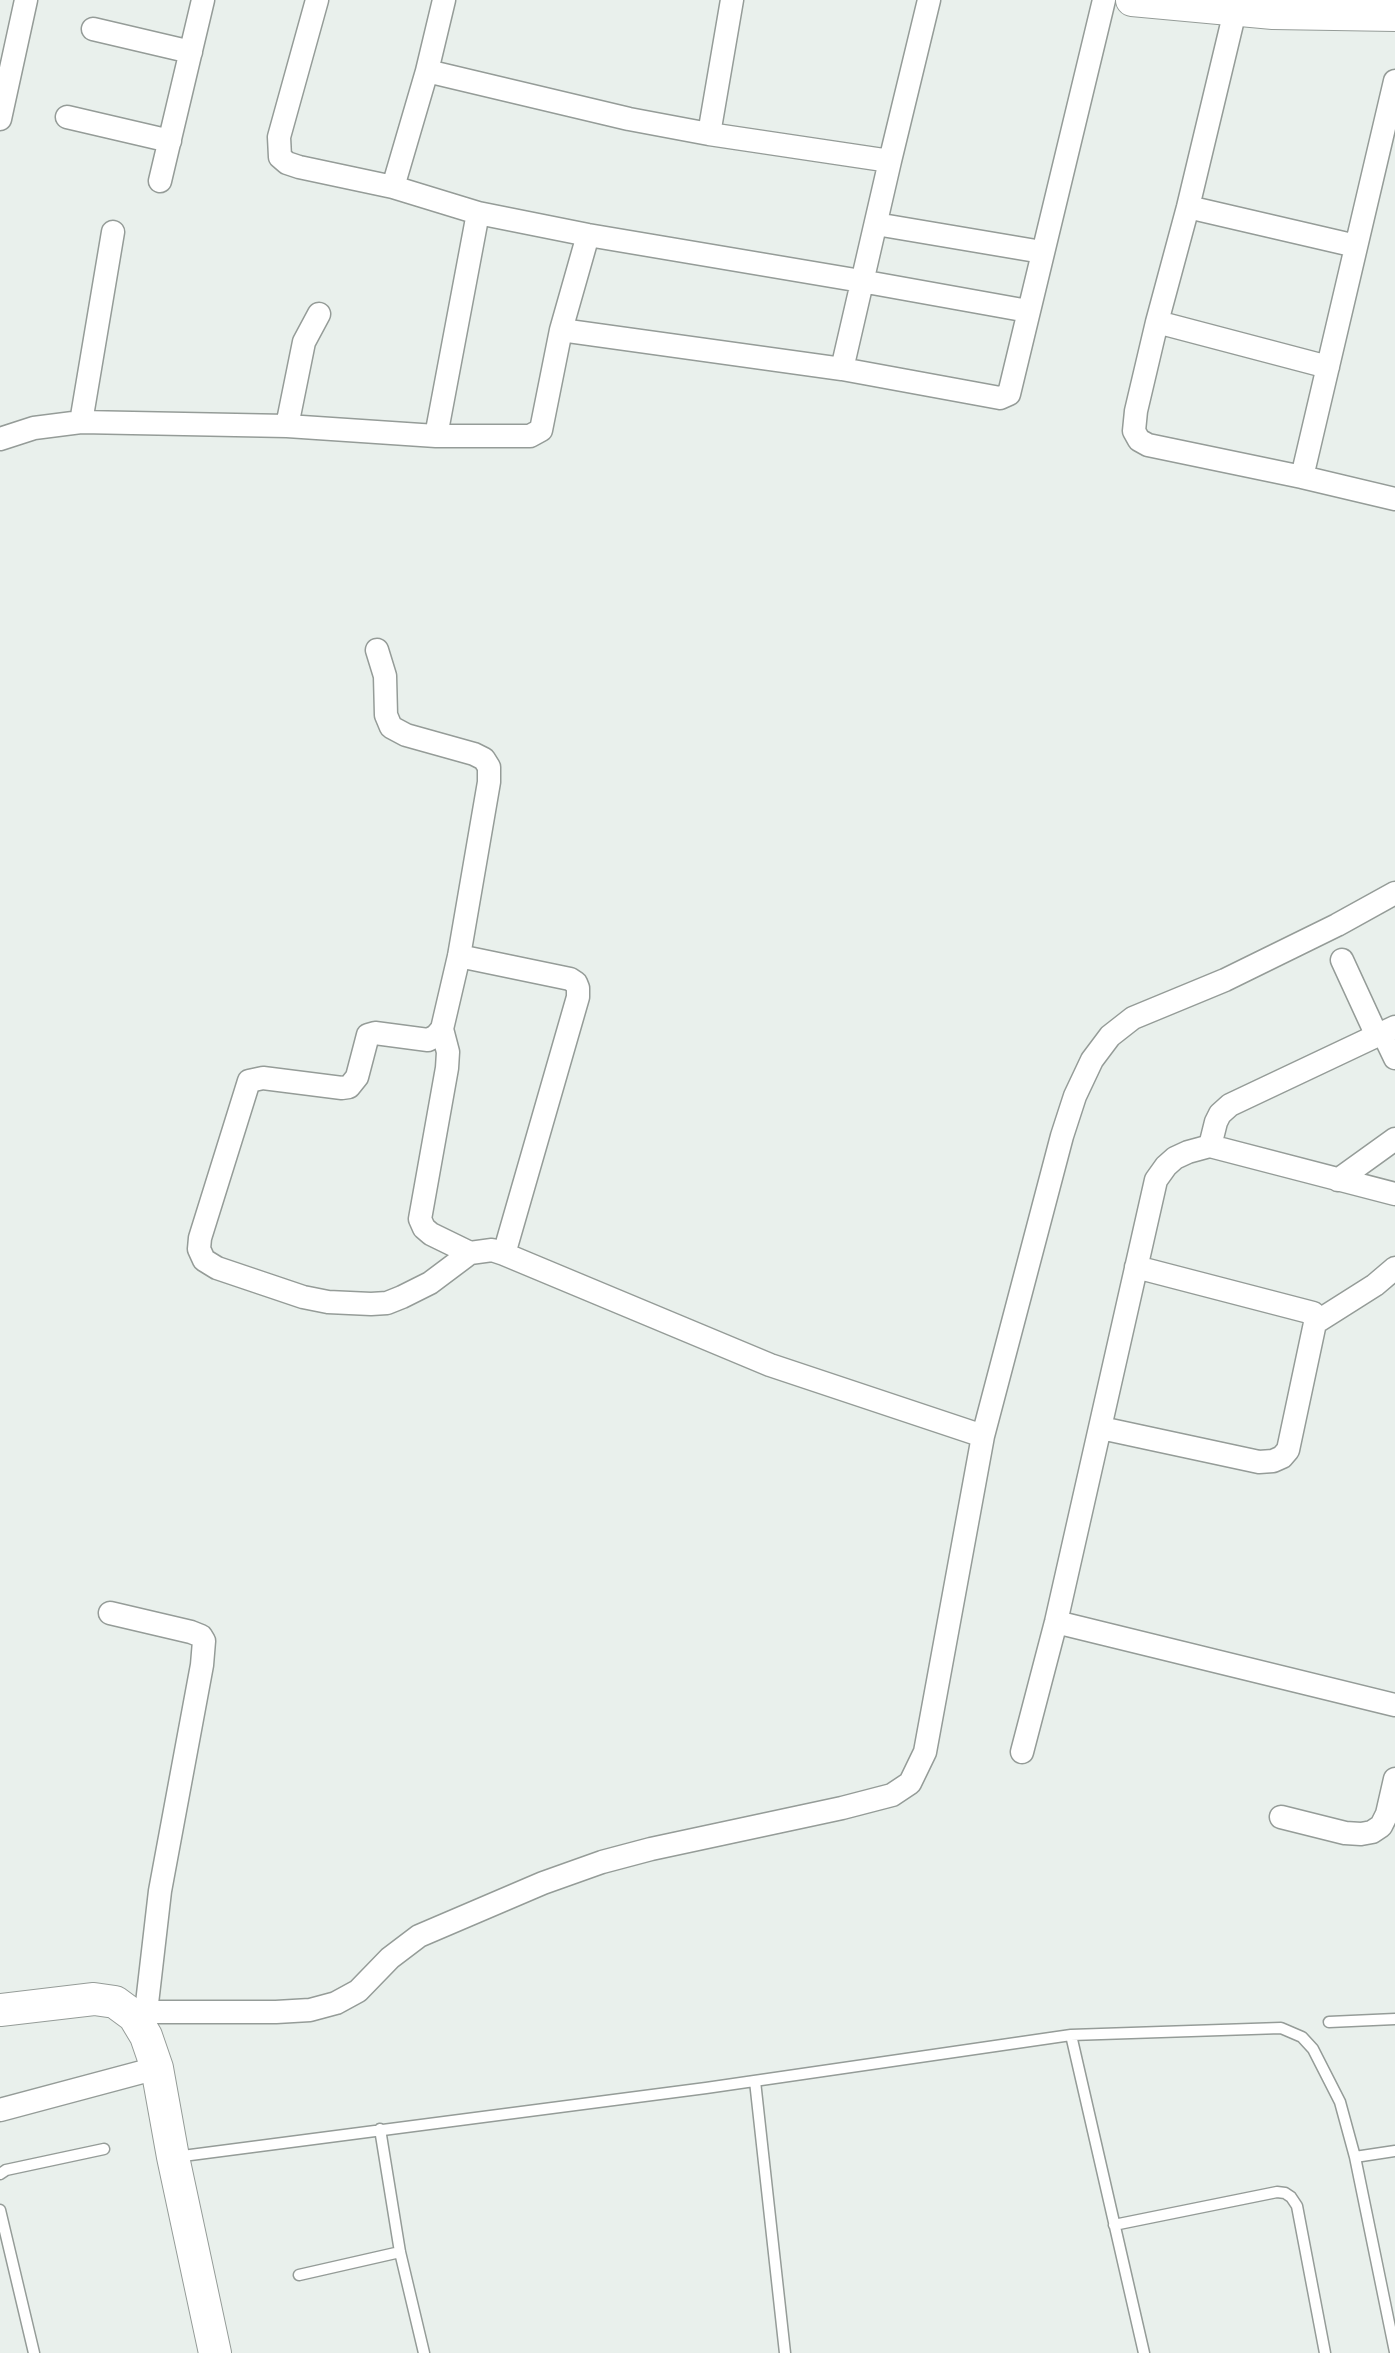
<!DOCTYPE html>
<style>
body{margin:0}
canvas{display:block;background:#e9f0ec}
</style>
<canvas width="1395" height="2353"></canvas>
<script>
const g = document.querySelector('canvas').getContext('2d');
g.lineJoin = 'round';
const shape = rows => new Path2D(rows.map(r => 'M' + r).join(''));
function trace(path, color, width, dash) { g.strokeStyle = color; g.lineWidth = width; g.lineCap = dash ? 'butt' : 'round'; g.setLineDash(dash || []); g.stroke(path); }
const lane = shape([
 [1329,2022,1395,2019],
 [1071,2035,1144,2353],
 [755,2081,785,2353],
 [380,2129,400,2252,424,2353],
 [175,2157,706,2088,1071,2035,1281,2028,1302,2037,1313,2049,1340,2102,1355,2157,1395,2352],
 [1355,2157,1395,2151],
 [0,2174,6,2170,104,2149],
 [0,2210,34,2353],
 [1114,2225,1277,2192,1285,2193,1291,2197,1297,2206,1325,2353],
 [299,2275,400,2252]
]);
const street = shape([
 [317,0,279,137,280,157,287,163,299,167,393,187],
 [1235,11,1188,207,1157,322,1136,411,1134,431,1139,440,1148,445,1302,477,1395,499],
 [93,29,191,52],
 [427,71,629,119,709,134,890,161,842,369],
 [67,117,170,141],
 [0,119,26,0],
 [709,134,732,0],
 [890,161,929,0],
 [160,181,203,0],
 [1188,207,1356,246],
 [478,213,588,235,861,281,1028,311],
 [876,224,1042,252],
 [1157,322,1328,367],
 [561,330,842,369,1000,398,1009,394,1104,0],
 [81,422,113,232],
 [287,426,304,342,319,314],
 [436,436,530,436,541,430,561,330,588,235],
 [0,439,34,428,81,422,287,426,436,436,478,213,393,187,427,71,444,0],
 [1302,477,1395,81],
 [377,650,385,676,386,715,391,727,406,735,474,754,484,759,489,767,489,782,459,956,442,1029,436,1036,428,1040,375,1033,368,1035,357,1077,349,1087,342,1088,263,1078,249,1081,200,1238,199,1249,204,1260,217,1268,303,1297,328,1302,371,1304,387,1303,402,1297,430,1283,470,1253,492,1250,504,1254,770,1365,983,1436],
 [459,956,570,979,576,983,578,988,578,997,504,1254],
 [1342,960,1377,1036],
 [442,1029,448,1052,447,1068,420,1219,424,1228,431,1234,470,1253],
 [1383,1033,1395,1058],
 [1210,1146,1216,1122,1220,1114,1230,1105,1395,1027],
 [1338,1180,1395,1139],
 [1315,1323,1375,1285,1395,1268],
 [1101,1428,1259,1462,1273,1461,1282,1457,1288,1450,1315,1323,1313,1313,1136,1267],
 [110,1613,191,1632,201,1636,204,1641,202,1665,160,1891,146,2012],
 [1056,1622,1395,1705],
 [1022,1752,1056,1622,1156,1180,1166,1166,1175,1158,1188,1152,1210,1146,1395,1194],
 [1281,1817,1345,1833,1361,1834,1372,1832,1381,1826,1387,1814,1395,1779],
 [134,2016,146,2012,276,2012,310,2010,336,2003,358,1991,390,1958,419,1936,543,1883,602,1862,651,1849,842,1808,892,1795,910,1783,925,1752,983,1436,1062,1136,1075,1096,1092,1060,1110,1036,1133,1018,1225,980,1337,925,1395,893],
 [0,2110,157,2068]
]);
const secondary = shape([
 [1132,0,1273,13,1395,15],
 [0,2010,94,1999,115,2002,134,2016,146,2036,157,2068,173,2157,215,2353]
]);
trace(lane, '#959c98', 13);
trace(street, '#959c98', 25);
trace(secondary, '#959c98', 34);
trace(lane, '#fff', 10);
trace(street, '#fff', 22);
trace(secondary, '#fff', 32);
</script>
